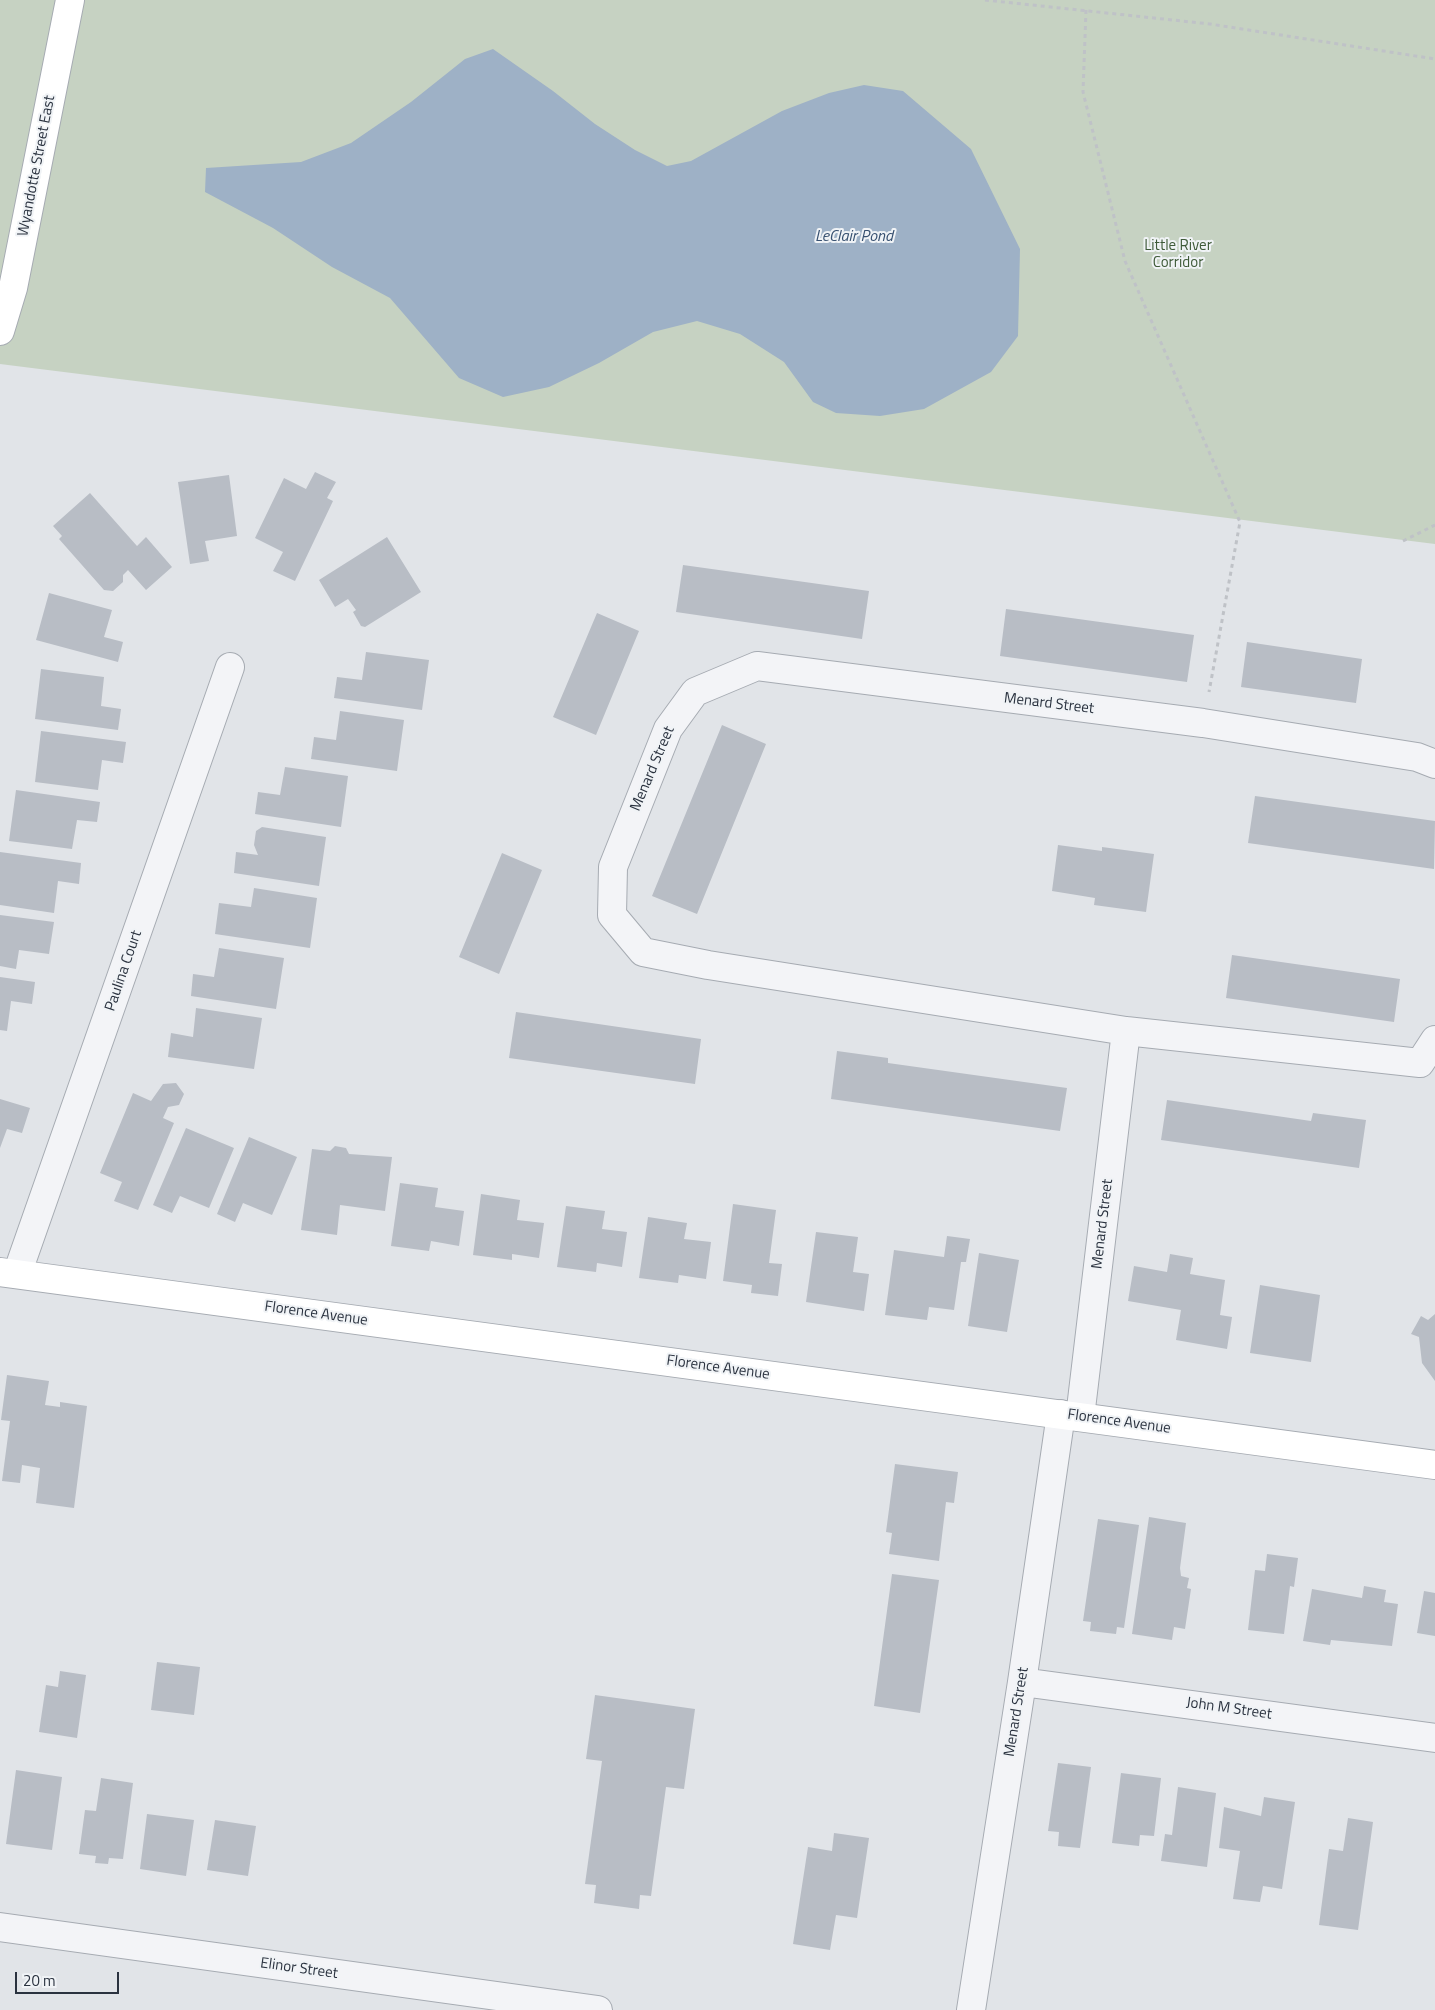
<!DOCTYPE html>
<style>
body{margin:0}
#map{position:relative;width:1435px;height:2010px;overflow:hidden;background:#e1e4e8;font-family:"Titillium Web",sans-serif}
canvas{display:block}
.scale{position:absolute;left:15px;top:1972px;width:104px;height:22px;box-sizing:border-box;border:2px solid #2a323f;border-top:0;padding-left:6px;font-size:15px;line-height:18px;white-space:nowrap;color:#2a323f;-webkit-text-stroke:4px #f0f3f6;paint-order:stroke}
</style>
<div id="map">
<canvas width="1435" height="2010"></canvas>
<div class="scale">20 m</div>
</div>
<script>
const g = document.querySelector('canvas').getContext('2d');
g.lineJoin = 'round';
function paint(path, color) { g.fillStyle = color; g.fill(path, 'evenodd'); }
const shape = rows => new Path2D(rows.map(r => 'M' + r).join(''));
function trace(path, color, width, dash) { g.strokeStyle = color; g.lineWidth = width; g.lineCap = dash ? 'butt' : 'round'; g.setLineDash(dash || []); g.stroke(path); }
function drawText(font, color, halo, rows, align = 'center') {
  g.font = font + ' "Titillium Web",sans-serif'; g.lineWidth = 4; g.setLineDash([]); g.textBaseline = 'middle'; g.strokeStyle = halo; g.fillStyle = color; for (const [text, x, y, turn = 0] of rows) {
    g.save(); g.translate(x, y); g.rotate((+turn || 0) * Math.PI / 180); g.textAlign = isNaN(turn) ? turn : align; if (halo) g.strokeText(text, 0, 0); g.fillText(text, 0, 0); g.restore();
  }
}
const green = shape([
 [0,0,1435,0,1435,544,0,364]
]);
const water = shape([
 [493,49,553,91,595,124,635,150,667,166,691,161,782,111,829,93,864,85,903,91,971,149,1020,249,1018,336,991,372,924,409,880,416,836,413,813,402,784,362,740,334,697,321,653,332,599,363,549,387,503,397,459,378,390,298,332,267,273,228,205,192,206,168,301,162,351,143,411,102,465,59]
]);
const building = shape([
 [315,472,336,482,327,498,333,501,295,581,273,571,283,552,255,538,284,478,306,489],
 [229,475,237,536,205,541,209,561,190,564,178,482],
 [90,493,137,546,146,537,172,567,146,590,128,570,123,575,123,582,113,591,104,590,59,539,62,536,53,526],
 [387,537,421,592,365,627,361,626,353,612,356,610,348,599,335,607,319,580],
 [683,565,869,591,862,639,676,612],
 [49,593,112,610,104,637,123,642,118,662,36,640],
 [1006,609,1194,635,1187,682,1000,656],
 [597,613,639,631,596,735,553,717],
 [1247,642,1362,659,1356,703,1241,687],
 [366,652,429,660,422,710,334,698,337,677,362,680],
 [41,669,104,677,101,706,121,709,118,730,35,719],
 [340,711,404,720,397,771,311,759,314,737,336,740],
 [722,725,766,744,697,914,652,896],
 [41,731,126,742,123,763,102,760,98,790,35,782],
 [285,767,348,776,341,827,255,814,258,792,280,795],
 [16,790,100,802,97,822,77,820,72,849,9,841],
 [1255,796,1435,821,1434,869,1248,843],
 [262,827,326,837,319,886,234,873,236,852,258,855,254,845,256,831],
 [1058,845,1102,851,1102,847,1154,854,1146,912,1094,905,1095,898,1052,891],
 [0,852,81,863,79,884,58,881,54,913,0,905],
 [502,853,542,870,499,974,459,957],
 [254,888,317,898,310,948,215,934,219,903,251,907],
 [0,915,54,922,49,954,19,950,16,969,0,966],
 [219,948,284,958,276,1009,191,996,193,974,214,977],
 [1232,955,1400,979,1394,1022,1226,998],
 [0,977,35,982,32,1004,11,1001,7,1031,0,1030],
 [196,1008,262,1018,254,1069,168,1057,171,1033,193,1037],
 [516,1012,701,1039,695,1084,509,1058],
 [837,1051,888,1058,888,1063,1067,1088,1060,1131,831,1099],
 [176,1083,184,1094,179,1105,168,1107,163,1118,174,1123,138,1210,114,1201,122,1182,100,1173,133,1093,151,1101,163,1084],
 [0,1099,30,1108,22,1133,7,1129,0,1148],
 [1167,1100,1311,1121,1313,1113,1366,1120,1359,1168,1161,1140],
 [186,1128,234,1148,209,1208,180,1196,172,1213,153,1205],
 [249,1137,297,1157,272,1215,243,1203,235,1222,217,1214],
 [335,1146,346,1148,349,1154,392,1157,385,1211,340,1205,337,1235,301,1230,312,1149,330,1151],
 [400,1183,438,1188,435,1207,464,1211,459,1246,431,1241,429,1251,391,1246],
 [481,1194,520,1200,517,1220,544,1223,539,1258,512,1254,512,1260,473,1255],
 [733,1204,776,1210,769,1263,782,1264,778,1296,751,1293,752,1285,723,1281],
 [566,1206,605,1211,602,1229,627,1232,622,1267,597,1263,596,1272,557,1267],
 [648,1217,687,1223,684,1239,711,1242,706,1279,679,1275,678,1283,639,1278],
 [816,1232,858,1237,853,1272,869,1274,864,1311,806,1302],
 [947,1236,970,1239,966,1262,961,1262,954,1310,929,1307,927,1320,885,1315,894,1250,944,1257],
 [979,1253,1019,1260,1007,1332,968,1326],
 [1170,1254,1193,1258,1190,1274,1225,1280,1220,1315,1232,1317,1227,1349,1176,1340,1181,1310,1128,1301,1134,1266,1167,1272],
 [1260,1285,1320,1295,1311,1362,1250,1353],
 [1435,1314,1435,1381,1422,1363,1419,1337,1411,1334,1421,1316,1428,1320],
 [7,1375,49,1381,45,1405,60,1407,60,1402,87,1406,74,1508,36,1503,40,1468,22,1465,20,1483,2,1481,10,1421,1,1420],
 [895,1464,958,1472,954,1503,946,1502,939,1561,889,1554,892,1533,886,1532],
 [1149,1517,1186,1523,1180,1568,1181,1576,1189,1578,1187,1588,1191,1589,1185,1629,1174,1627,1172,1640,1132,1634],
 [1098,1519,1139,1525,1124,1628,1117,1627,1116,1634,1090,1631,1091,1622,1083,1621],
 [1267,1554,1298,1558,1294,1587,1290,1586,1284,1634,1248,1630,1255,1570,1265,1571],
 [892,1574,939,1580,920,1713,874,1706],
 [1364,1586,1386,1590,1384,1602,1398,1604,1392,1646,1331,1640,1330,1645,1303,1641,1312,1589,1362,1598],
 [1424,1591,1435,1593,1435,1636,1417,1633],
 [157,1662,200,1667,194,1715,151,1710],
 [60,1671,86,1675,77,1738,39,1732,46,1685,58,1687],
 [595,1695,695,1709,684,1789,666,1787,651,1896,640,1895,639,1909,594,1903,596,1885,585,1884,602,1761,586,1759],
 [1058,1763,1091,1767,1080,1848,1058,1846,1059,1832,1048,1831],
 [16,1770,62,1777,52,1850,6,1844],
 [1121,1773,1161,1778,1154,1836,1140,1835,1139,1846,1112,1843],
 [101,1778,133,1783,123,1859,109,1858,108,1864,95,1863,96,1856,79,1854,85,1810,96,1811],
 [1178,1787,1216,1793,1207,1867,1161,1861,1165,1834,1172,1835],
 [1264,1797,1295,1802,1282,1889,1263,1886,1260,1902,1233,1899,1240,1851,1219,1848,1224,1807,1261,1816],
 [147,1814,194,1820,186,1876,140,1869],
 [1348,1818,1373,1822,1358,1930,1319,1925,1329,1849,1343,1851],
 [215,1820,256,1826,248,1876,207,1870],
 [834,1833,869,1838,857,1918,836,1915,830,1950,793,1944,808,1847,832,1851]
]);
const path = shape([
 [985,0,1210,24,1435,59],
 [1086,10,1083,92,1125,261,1240,522,1209,692],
 [1403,541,1435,525]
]);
const street = shape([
 [1435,764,1417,757,1203,723,757,666,695,692,668,729,613,867,612,915,643,952,708,965,1126,1031,1420,1063,1435,1040],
 [17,1274,230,667],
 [1080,1417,1126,1031],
 [1022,1682,1435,1738],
 [0,1927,598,2010],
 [971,2010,1022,1682,1061,1414]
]);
const secondary = shape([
 [0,331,13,288,70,0],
 [0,1272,1435,1465]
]);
const streetNames = [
 ["Wyandotte Street East",37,166,-79],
 ["Menard Street",1049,704,7],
 ["Menard Street",653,769,-67],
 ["Paulina Court",124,971,-71],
 ["Menard Street",1103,1224,-83],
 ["Florence Avenue",316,1314,8],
 ["Florence Avenue",718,1368,8],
 ["Florence Avenue",1119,1422,8],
 ["John M Street",1229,1709,8],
 ["Menard Street",1017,1712,-81],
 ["Elinor Street",299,1969,8]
];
const parkNames = [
 ["Little River",1178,246],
 ["Corridor",1178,263]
];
const waterNames = [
 ["LeClair Pond",854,237]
];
paint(green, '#c6d2c2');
paint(water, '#9eb1c6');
paint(building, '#b8bdc5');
trace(street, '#a6abb2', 30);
trace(secondary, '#a6abb2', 30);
trace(path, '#bfc2c7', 3, [4, 4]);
trace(street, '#f3f4f7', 28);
trace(secondary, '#fff', 28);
drawText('15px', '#2a323f', '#f0f3f6', streetNames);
drawText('15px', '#3e5a38', '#f0f3f6', parkNames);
drawText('italic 16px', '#375070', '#f0f3f6', waterNames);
</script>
